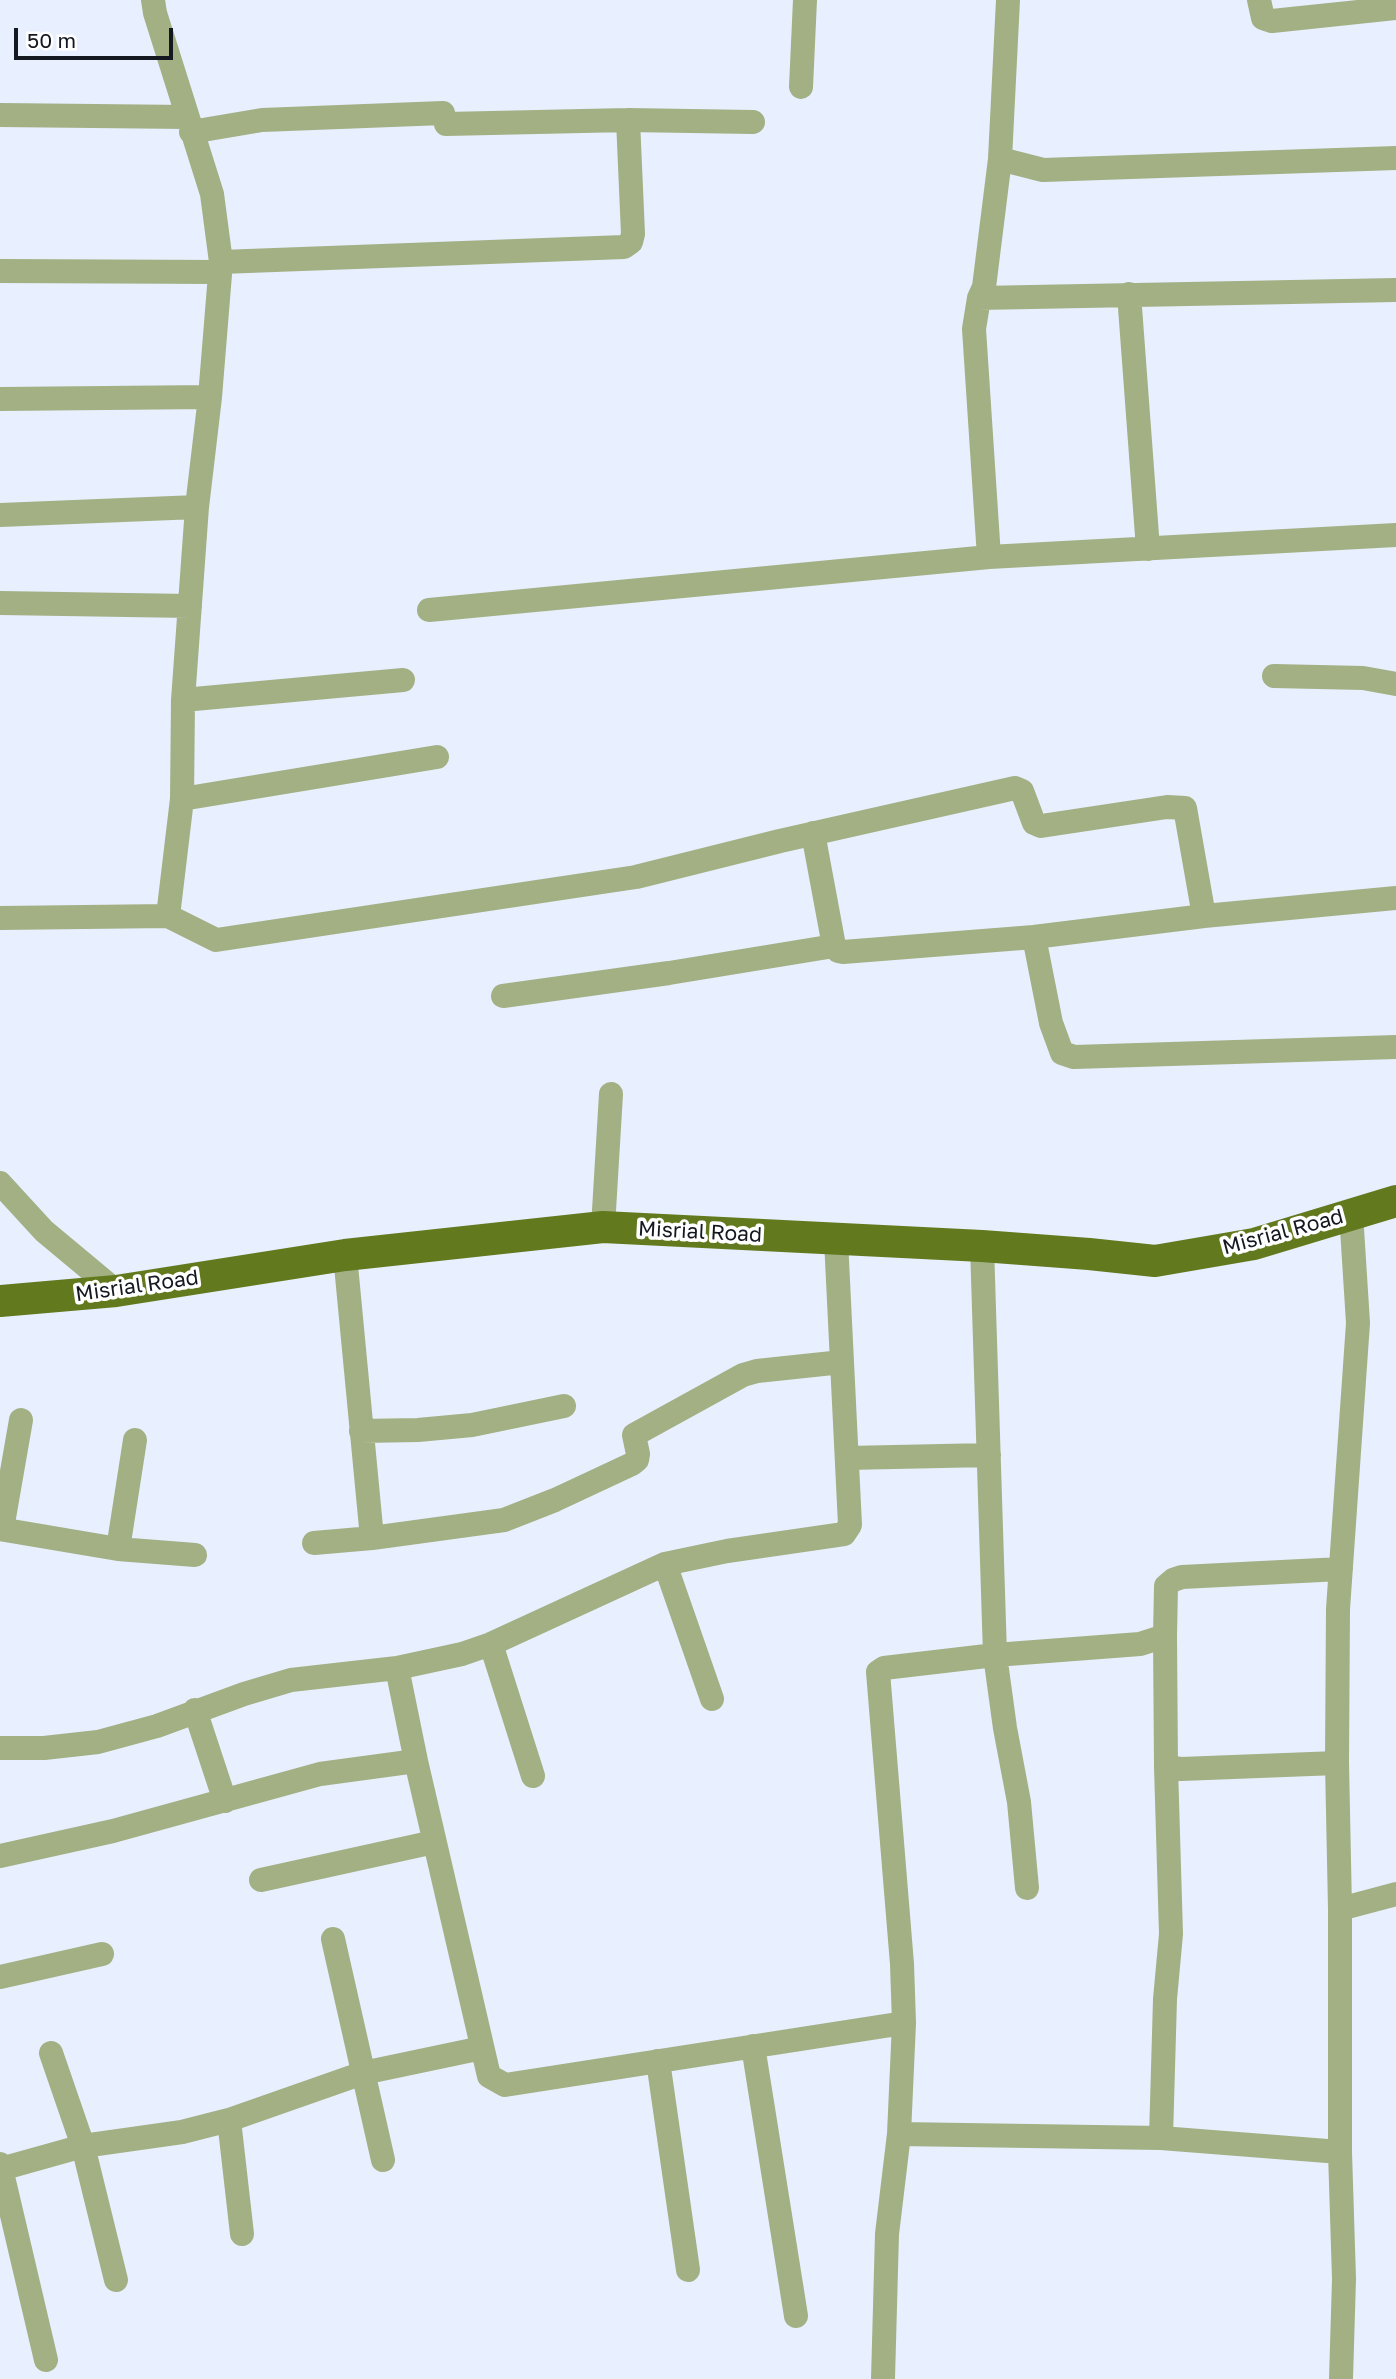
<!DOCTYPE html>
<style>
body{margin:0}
#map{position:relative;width:1396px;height:2379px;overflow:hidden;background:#e8effe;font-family:"Golos Text",sans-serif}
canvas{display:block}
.scale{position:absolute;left:14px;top:28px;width:159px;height:32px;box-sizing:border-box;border:4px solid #141820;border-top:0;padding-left:9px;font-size:21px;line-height:24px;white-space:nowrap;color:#141820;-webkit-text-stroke:5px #fff;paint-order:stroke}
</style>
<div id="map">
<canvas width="1396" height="2379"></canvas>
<div class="scale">50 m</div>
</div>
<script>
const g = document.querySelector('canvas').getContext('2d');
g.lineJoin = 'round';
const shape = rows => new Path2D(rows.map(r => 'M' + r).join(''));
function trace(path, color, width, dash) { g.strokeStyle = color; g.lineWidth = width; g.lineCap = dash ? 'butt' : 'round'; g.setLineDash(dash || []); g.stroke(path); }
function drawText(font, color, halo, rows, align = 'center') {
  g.font = font + ' "Golos Text",sans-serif'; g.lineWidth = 7; g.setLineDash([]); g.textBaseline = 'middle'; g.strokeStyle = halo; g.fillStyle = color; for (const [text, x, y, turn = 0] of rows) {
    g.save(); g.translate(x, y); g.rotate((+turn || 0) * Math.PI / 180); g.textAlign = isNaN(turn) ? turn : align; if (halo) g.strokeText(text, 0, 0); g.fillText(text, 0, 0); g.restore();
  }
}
const minor = shape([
 [153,0,155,13,212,194,221,262,210,397,197,507,183,700,182,799,168,916],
 [1259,0,1263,18,1272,21,1396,8],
 [801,87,805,0],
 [0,115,187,117],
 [446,124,628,120,753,122],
 [191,132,262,120,443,113],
 [1000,159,1043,170,1396,158],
 [221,262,624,247,631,242,633,234,628,120],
 [0,271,220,272],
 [1129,294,1148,549],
 [979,298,1396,290],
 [0,399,210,397],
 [0,515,197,507],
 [989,557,974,329,979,298,984,287,1000,159,1008,0],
 [0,603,190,606],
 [429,610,989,557,1396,535],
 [1274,676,1363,678,1396,684],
 [183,700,403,680],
 [182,799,437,757],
 [813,833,834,946,838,951,843,952,1034,937,1204,916,1396,898],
 [0,918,168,916,216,940,636,877,780,841,1015,788,1022,791,1034,823,1041,826,1167,807,1185,808,1204,916],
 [1034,937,1051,1023,1062,1053,1074,1057,1396,1047],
 [503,996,669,973,834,946],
 [0,1183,44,1231,116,1291],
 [603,1227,611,1094],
 [982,1246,995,1655,1005,1728,1019,1802,1027,1888],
 [345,1255,372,1538],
 [361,1431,418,1430,472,1425,564,1406],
 [847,1458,989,1455],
 [0,1529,118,1549,195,1555],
 [2,1529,21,1420],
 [314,1543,372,1538,504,1520,555,1500,632,1464,637,1460,638,1454,634,1435,743,1375,757,1371,842,1362],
 [118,1549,135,1440],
 [665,1564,712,1699],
 [1165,1636,1166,1767,1181,1769,1337,1763],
 [491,1644,533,1776],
 [397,1668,416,1761,489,2076,505,2085,904,2023],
 [195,1710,225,1801],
 [0,1748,44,1748,98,1742,157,1726,244,1694,291,1680,397,1668,462,1654,491,1644,665,1564,727,1551,844,1534,850,1525,836,1240],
 [0,1856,113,1831,320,1774,416,1761],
 [261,1880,434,1842],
 [1340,1909,1396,1894],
 [333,1939,383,2160],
 [0,1977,102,1954],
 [753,2046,796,2316],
 [51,2053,83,2146,116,2280],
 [658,2061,688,2270],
 [229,2120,242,2234],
 [899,2134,1161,2138,1340,2152],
 [1161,2138,1165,1999,1171,1934,1166,1767],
 [0,2164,46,2360],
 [1,2169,83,2146,182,2132,229,2120,363,2073,482,2048],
 [883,2379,887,2234,899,2134,904,2023,902,1964,878,1672,884,1668,995,1655,1140,1644,1165,1636,1166,1586,1173,1580,1182,1577,1341,1569],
 [1341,2379,1344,2279,1340,2152,1340,1909,1337,1763,1338,1609,1358,1323,1351,1213]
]);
const major = shape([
 [0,1301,116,1291,345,1255,603,1227,982,1246,1089,1254,1155,1261,1254,1244,1396,1201]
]);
const streetNames = [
 ["Misrial Road",700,1232,3],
 ["Misrial Road",1283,1232,-15],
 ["Misrial Road",137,1286,-8]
];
trace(minor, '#a2b084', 24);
trace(major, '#62791e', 32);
drawText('21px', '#141820', '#fff', streetNames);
</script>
